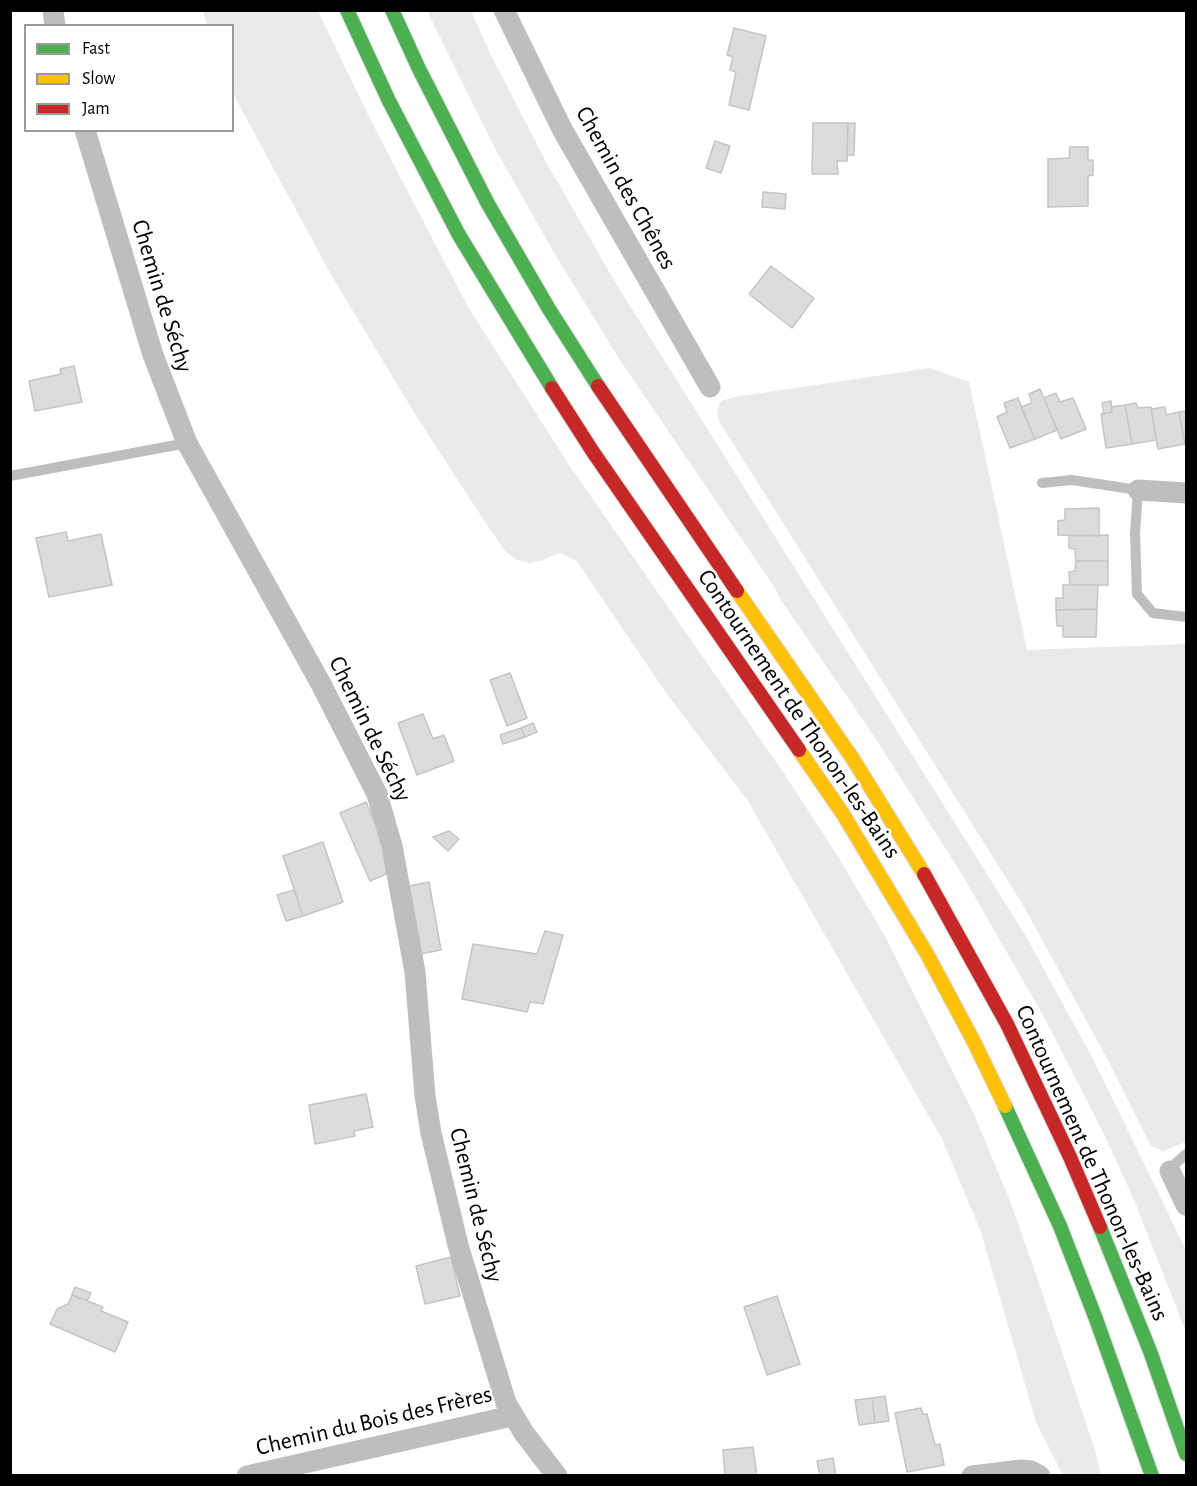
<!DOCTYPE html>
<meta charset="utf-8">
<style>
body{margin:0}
#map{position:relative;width:1197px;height:1486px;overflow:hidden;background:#fff;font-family:"Alegreya Sans",sans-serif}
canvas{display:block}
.frame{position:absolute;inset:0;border:12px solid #000;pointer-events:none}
.legend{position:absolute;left:24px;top:24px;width:210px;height:108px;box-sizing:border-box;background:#fff;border:2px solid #999;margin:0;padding:8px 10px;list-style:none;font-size:18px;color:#000}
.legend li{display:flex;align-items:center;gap:12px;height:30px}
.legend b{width:30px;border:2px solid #999}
</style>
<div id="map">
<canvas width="1197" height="1486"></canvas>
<div class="frame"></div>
<ul class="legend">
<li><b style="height:8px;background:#4caf50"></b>Fast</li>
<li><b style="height:8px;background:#ffc107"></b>Slow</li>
<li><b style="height:8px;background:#c62828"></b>Jam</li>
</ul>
</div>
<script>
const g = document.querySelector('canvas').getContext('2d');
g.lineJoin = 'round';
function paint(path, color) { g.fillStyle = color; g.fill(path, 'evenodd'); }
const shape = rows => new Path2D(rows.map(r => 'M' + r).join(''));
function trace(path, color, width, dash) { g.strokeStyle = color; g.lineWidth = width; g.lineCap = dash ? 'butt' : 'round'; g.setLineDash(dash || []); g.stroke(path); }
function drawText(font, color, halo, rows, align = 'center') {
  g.font = font + ' "Alegreya Sans",sans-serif'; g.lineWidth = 5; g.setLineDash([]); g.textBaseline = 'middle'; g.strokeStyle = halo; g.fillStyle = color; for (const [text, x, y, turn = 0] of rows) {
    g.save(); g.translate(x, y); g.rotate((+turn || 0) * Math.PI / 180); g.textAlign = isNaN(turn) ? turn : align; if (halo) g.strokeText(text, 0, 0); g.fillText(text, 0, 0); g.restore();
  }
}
const green = shape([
 [203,11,318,11,371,121,468,307,569,465,785,775,837,855,886,938,972,1110,1009,1198,1041,1289,1095,1450,1101,1475,1061,1475,1063,1475,1036,1422,981,1232,942,1139,748,801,667,694,576,560,559,553,543,560,530,563,517,560,505,551,485,522,415,414,333,278,238,103,233,91,232,26,207,25],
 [427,11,471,11,491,55,546,162,615,282,1024,933,1094,1061,1186,1250,1186,1332,1135,1202,1103,1132,1043,1015,963,876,874,736,781,600,775,588,618,357,553,251,496,150],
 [930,368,969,382,1027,650,1186,644,1186,1142,1163,1151,1151,1146,1109,1062,1023,905,719,421,717,411,721,401,735,397]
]);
const building = shape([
 [734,28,766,36,749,110,729,105,736,72,730,70,733,57,727,55,734,28],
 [813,123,848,123,847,161,837,161,838,174,812,174,813,123],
 [848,123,855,123,854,155,847,155,848,123],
 [715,141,730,146,721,173,706,168,715,141],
 [1070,147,1088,147,1088,160,1093,160,1093,175,1088,176,1088,206,1048,207,1048,159,1069,158,1070,147],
 [763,192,786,194,785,209,762,207,763,192],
 [771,266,814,298,792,328,749,294,771,266],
 [74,366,82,402,35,411,29,381,61,374,60,369,74,366],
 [1040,389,1057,430,1035,439,1021,407,1032,403,1029,394,1040,389],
 [1056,393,1060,402,1073,398,1086,429,1061,439,1044,398,1056,393],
 [1018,398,1035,439,1010,448,997,417,1007,412,1004,403,1018,398],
 [1111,401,1112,412,1104,414,1102,403,1111,401],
 [1136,403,1138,408,1151,407,1156,440,1132,444,1125,405,1136,403],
 [1125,405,1132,444,1106,448,1101,414,1112,412,1111,407,1125,405],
 [1165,407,1166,415,1179,412,1185,444,1158,449,1151,409,1165,407],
 [1186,411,1186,444,1185,444,1179,412,1186,411],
 [1099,508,1099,536,1058,535,1058,521,1065,520,1065,509,1099,508],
 [66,532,68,541,101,534,112,585,49,597,36,538,66,532],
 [1108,535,1108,561,1076,561,1075,549,1069,548,1069,536,1108,535],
 [1076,561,1108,561,1108,585,1070,585,1069,572,1075,571,1076,561],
 [1063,585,1098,585,1097,609,1056,610,1056,598,1063,598,1063,585],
 [1097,609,1096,637,1063,637,1063,626,1057,626,1056,610,1097,609],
 [510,673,527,718,507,726,490,680,510,673],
 [423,714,433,739,444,735,454,761,417,775,398,723,423,714],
 [533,723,537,732,525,737,521,728,533,723],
 [521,728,525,737,503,744,500,735,521,728],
 [366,802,383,841,387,868,386,874,370,881,340,813,366,802],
 [449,831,459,839,448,851,433,837,449,831],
 [323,842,343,902,303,916,283,856,323,842],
 [429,882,441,950,420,954,409,886,429,882],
 [294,890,303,916,286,921,277,895,294,890],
 [545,931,563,935,543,1004,530,1002,527,1012,462,999,473,944,537,954,545,931],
 [366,1094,373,1127,354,1131,355,1136,315,1144,309,1105,366,1094],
 [451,1257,460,1296,425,1304,416,1266,451,1257],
 [75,1287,91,1293,87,1301,72,1295,75,1287],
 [72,1295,103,1307,101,1311,128,1322,115,1352,50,1324,57,1309,68,1304,72,1295],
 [777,1296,800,1364,767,1375,744,1307,777,1296],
 [885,1396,889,1421,875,1423,872,1398,885,1396],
 [872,1398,875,1423,859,1425,855,1400,872,1398],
 [921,1408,923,1414,927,1414,935,1445,940,1444,944,1465,907,1472,895,1413,921,1408],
 [753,1447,757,1476,725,1476,723,1450,753,1447],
 [833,1458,836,1476,820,1476,817,1461,833,1458]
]);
const lane = shape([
 [10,476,187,443],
 [1042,483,1072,480,1138,490,1135,534,1137,594,1153,613,1186,617],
 [1170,1171,1176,1163,1186,1154]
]);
const street = shape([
 [53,10,55,26],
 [504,10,562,129,710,387],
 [85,130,153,355,187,443,321,684,377,794,392,846,415,972,425,1096,431,1133,458,1245,506,1403,524,1433,557,1476],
 [1138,490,1186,493],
 [1170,1171,1186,1205],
 [247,1476,512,1416],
 [972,1476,1021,1470,1031,1471,1040,1476]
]);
const fast = shape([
 [347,10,389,101,459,235,552,388],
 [392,10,419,69,488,204,549,309,598,386],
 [1005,1106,1060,1226,1096,1319,1152,1476],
 [1100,1227,1150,1351,1186,1454]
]);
const slow = shape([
 [737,591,853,759,924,874],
 [799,750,843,814,927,954,974,1042,1005,1106]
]);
const jam = shape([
 [598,386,737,591],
 [552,388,593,452,799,750],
 [924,874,1007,1024,1070,1157,1100,1227]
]);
const streetNames = [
 ["Chemin des Chênes",626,188,61],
 ["Chemin de Séchy",162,296,73],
 ["Contournement de Thonon-les-Bains",799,714,56],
 ["Chemin de Séchy",370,729,64],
 ["Contournement de Thonon-les-Bains",1092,1163,66],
 ["Chemin de Séchy",476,1205,76],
 ["Chemin du Bois des Frères",374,1421,-13]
];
paint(green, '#eaeaea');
paint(building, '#dcdcdc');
trace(building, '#c5c5c5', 1.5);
trace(fast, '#dbdbdb', 16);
trace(slow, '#dbdbdb', 16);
trace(jam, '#dbdbdb', 16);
trace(lane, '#bebebe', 10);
trace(street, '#bebebe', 21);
trace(fast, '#4caf50', 14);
trace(slow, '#ffc107', 14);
trace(jam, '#c62828', 14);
drawText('24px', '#000', '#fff', streetNames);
</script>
